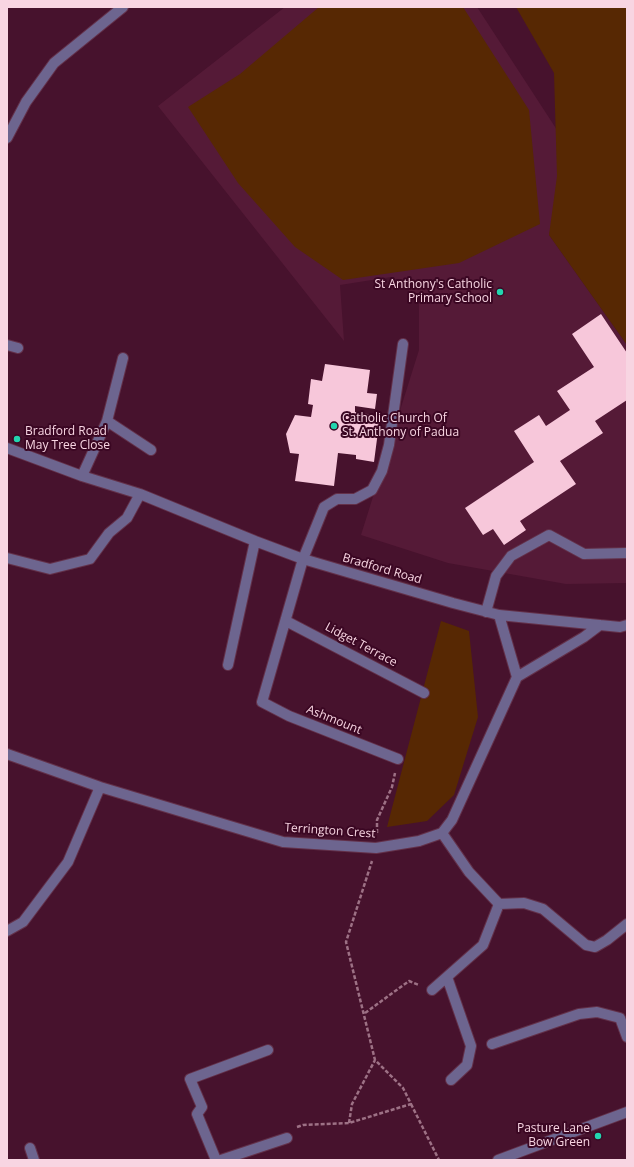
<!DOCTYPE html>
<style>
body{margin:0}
#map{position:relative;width:634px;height:1167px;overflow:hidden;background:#47122d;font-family:"Open Sans",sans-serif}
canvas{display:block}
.frame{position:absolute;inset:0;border:8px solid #f8d5e2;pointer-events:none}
</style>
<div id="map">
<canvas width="634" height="1167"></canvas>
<div class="frame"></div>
</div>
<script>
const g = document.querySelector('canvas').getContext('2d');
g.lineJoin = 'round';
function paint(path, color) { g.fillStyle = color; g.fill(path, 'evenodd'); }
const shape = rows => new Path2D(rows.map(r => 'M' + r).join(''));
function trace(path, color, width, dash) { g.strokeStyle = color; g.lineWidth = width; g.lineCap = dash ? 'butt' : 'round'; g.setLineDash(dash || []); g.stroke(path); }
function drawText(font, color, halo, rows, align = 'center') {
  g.font = font + ' "Open Sans",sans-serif'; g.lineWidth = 4; g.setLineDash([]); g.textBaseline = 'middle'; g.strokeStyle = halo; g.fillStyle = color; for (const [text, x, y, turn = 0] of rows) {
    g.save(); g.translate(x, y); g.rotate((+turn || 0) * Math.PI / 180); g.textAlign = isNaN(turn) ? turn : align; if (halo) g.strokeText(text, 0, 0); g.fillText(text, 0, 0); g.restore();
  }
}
const built = shape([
 [285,7,477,7,572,153,549,235,627,345,627,583,566,584,448,563,361,535,419,350,419,298,391,277,340,285,344,341,158,106]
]);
const green = shape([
 [319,7,463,7,529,110,540,224,459,263,343,280,295,247,238,183,188,107,240,74],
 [516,7,627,7,627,345,549,235,557,176,554,73],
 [441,621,469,631,478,717,454,795,427,821,387,827]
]);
const building = shape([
 [601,314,627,353,627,400,595,421,603,433,560,461,576,484,520,521,526,530,504,545,493,529,483,535,465,508,534,462,514,431,539,415,546,426,570,410,557,391,594,367,572,334],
 [325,364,370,370,367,393,377,394,375,409,355,406,355,412,380,416,374,462,356,459,356,455,338,453,334,486,295,481,299,454,290,453,286,434,295,415,311,417,313,405,308,404,311,379,322,381]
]);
const path = shape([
 [377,833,377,820,392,787,395,773],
 [365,1013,409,981,419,985],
 [411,1104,439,1160],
 [349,1123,352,1104,375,1060],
 [297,1127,303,1125,349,1123,411,1104,403,1088,375,1060,346,942,372,861]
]);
const minor = shape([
 [7,138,26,102,54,63,123,7],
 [7,345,18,348],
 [107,421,151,450],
 [7,448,82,476,140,494,255,541,303,559,453,603,499,615,620,627,627,625],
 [82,476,107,421,123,358],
 [7,558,50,569,90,559,109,533,127,518,140,494],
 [486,612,496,576,511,556,549,535,584,554,627,553],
 [499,615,517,677,584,637,600,625],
 [286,621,424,693],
 [228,665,255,541],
 [7,754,100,787,283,842,376,848,419,841,442,833,452,820,517,677],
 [398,759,289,716,262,702,303,559,324,507,337,499,355,499,372,490,382,471,389,445,403,344],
 [499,904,524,903,543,909,586,945,595,947,607,940,627,924],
 [7,931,23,922,68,862,100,787],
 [447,977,471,1046,467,1065,451,1080],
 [432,990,483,945,499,904,469,872,442,833],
 [492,1044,579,1014,597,1012,620,1018,627,1037],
 [30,1148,34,1160],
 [216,1160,197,1114,202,1107,190,1079,268,1050],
 [221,1160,287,1138],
 [498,1160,627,1112]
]);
const markers = [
 [500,292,4,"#23d5af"],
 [334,426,4,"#23d5af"],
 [17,439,4,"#23d5af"],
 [598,1136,4,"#23d5af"]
];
const poiNames = [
 ["St Anthony's Catholic",492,285],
 ["Primary School",492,299],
 ["Catholic Church Of",342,419,"left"],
 ["St. Anthony of Padua",342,433,"left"],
 ["Bradford Road",25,432,"left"],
 ["May Tree Close",25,446,"left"],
 ["Pasture Lane",590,1129],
 ["Bow Green",590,1143]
];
const streetNames = [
 ["Bradford Road",382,569,16],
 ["Lidget Terrace",361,645,28],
 ["Ashmount",334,720,22],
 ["Terrington Crest",330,831,4]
];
paint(built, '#551a37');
paint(green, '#572803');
paint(building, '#f7c7da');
trace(minor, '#63314a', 12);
trace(path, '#9d7185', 2.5, [4, 2]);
trace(minor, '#6d658f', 10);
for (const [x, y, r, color] of markers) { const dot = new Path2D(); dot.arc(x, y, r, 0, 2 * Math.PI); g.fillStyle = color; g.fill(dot); trace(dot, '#3b0723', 1.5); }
drawText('12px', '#f8d5e2', '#3b0723', poiNames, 'right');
drawText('12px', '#f8d5e2', '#3b0723', streetNames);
</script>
